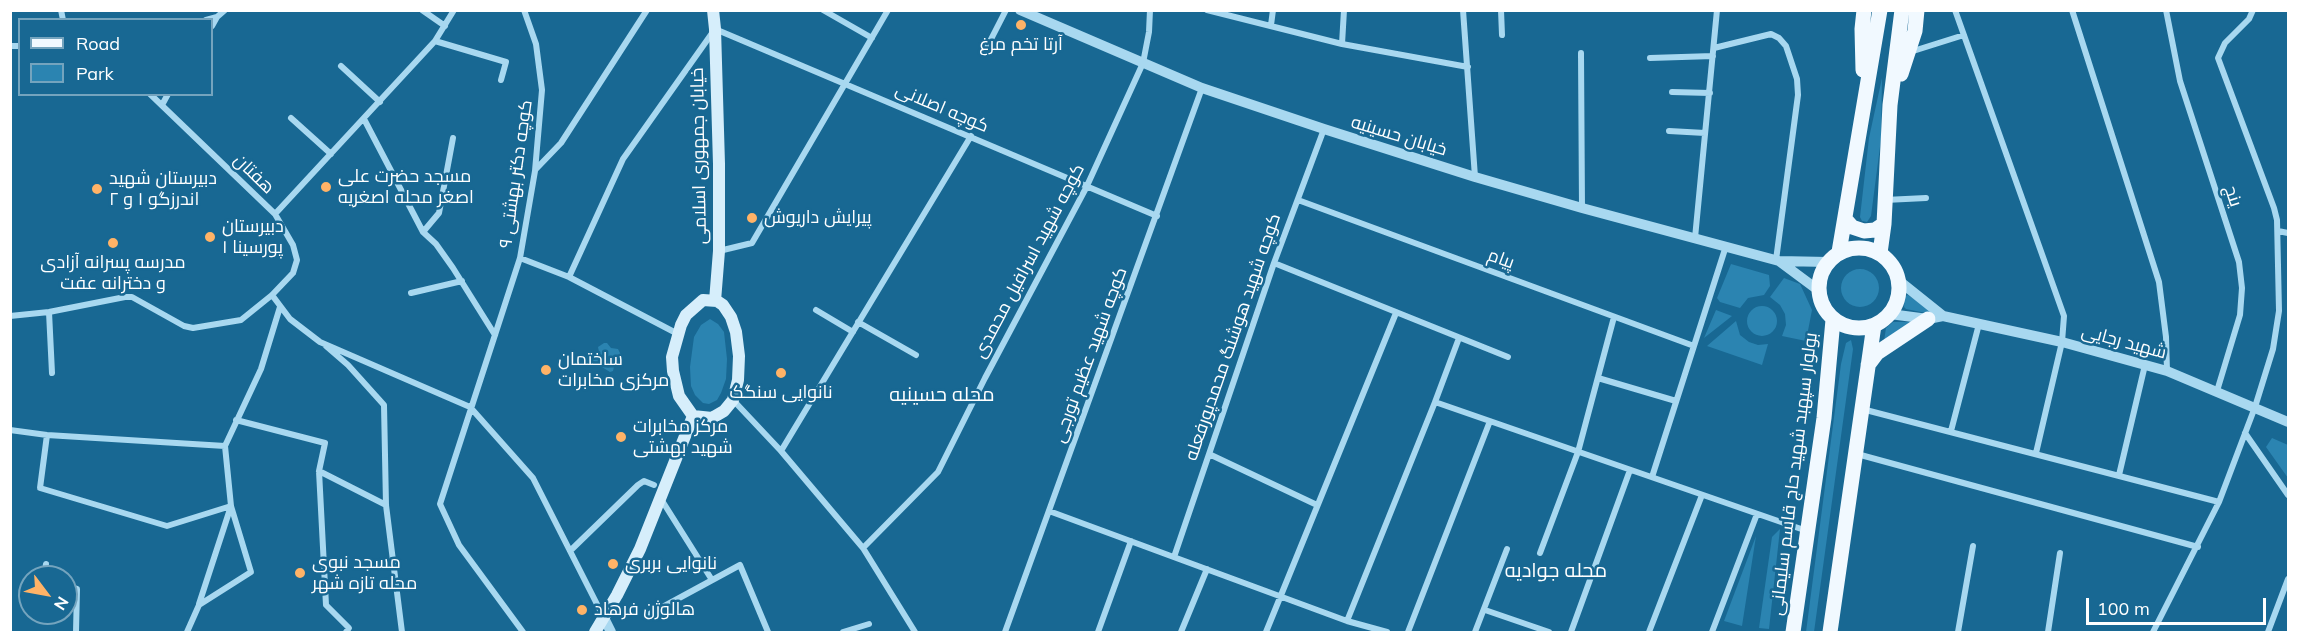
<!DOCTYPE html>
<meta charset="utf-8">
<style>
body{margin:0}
#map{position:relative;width:2299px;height:643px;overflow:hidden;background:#186893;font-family:Mulish,sans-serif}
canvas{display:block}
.frame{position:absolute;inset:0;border:12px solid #fff;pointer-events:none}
.legend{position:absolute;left:18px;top:18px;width:195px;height:78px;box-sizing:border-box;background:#186893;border:2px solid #74a4be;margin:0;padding:8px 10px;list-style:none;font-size:18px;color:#fff}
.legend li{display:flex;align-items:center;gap:12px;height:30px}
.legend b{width:30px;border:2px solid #74a4be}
.north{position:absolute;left:18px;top:565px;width:60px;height:60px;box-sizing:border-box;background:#186893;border:2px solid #74a4be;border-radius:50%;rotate:122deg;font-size:16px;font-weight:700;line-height:24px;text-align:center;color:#fff}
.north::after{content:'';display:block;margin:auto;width:21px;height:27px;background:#ffb367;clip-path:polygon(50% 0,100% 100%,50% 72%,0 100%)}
.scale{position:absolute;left:2086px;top:598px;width:180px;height:27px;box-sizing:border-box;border:3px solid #fff;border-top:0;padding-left:8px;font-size:18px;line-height:21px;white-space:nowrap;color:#fff;-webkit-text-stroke:4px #186893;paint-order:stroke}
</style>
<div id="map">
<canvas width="2299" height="643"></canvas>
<div class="frame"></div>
<ul class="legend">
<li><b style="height:8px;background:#f1f9ff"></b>Road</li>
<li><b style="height:16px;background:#2b84b1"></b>Park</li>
</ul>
<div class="north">N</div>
<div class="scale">100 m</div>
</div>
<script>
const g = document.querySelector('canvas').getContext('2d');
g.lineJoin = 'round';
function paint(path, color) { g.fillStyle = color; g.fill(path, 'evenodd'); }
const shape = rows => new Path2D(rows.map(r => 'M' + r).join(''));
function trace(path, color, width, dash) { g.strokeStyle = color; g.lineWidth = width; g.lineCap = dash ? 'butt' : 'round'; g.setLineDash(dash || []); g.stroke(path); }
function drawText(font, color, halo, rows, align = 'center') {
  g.font = font + ' Mulish,Cairo,sans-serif'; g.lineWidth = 5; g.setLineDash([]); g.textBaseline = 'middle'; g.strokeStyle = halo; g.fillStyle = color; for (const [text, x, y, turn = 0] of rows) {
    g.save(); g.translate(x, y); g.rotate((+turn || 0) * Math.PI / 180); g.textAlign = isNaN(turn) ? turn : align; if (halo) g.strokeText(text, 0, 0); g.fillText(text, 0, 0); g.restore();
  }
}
const green = shape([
 [1882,78,1881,139,1871,216,1867,222,1862,221,1860,217,1869,138],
 [1731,264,1769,275,1770,286,1764,295,1748,298,1740,308,1720,302,1717,298],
 '1841 288a19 19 0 1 1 38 0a19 19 0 1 1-38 0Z',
 [1784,278,1800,284,1812,310,1806,341,1782,336,1786,325,1785,314,1780,305,1770,297],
 [1908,295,1933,311,1931,314,1906,309,1904,307,1905,296],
 '1747 321a15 15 0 1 1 30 0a15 15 0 1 1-30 0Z',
 [1716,310,1732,316,1704,338],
 [710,319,718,324,724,332,727,359,726,379,721,393,717,400,709,404,703,403,695,395,691,386,690,367,694,337,701,325],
 [1736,321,1740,335,1749,342,1758,345,1768,344,1762,365,1707,346],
 [1893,322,1914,322,1884,341,1886,328],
 [1851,340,1853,349,1814,632,1806,632,1841,364,1846,343],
 [604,343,607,343,611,348,618,349,621,355,615,362,613,371,610,372,592,361,595,353,599,352,598,347],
 [2272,438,2288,445,2288,478,2266,447],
 [1780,529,1769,629,1759,628,1772,537],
 [1756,536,1742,626,1724,621]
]);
const minor = shape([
 [61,10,63,20],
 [422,10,445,26],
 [823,10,872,38],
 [1207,10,1342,44,1468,67],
 [1463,10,1475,177],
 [1501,10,1502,35],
 [1955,10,2064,316,2062,342,2036,453],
 [2072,10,2159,282,2166,337,2167,371],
 [2166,10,2180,81,2239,262,2242,288,2240,315,2217,391],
 [206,20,217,17,225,10],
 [1271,25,1273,10],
 [212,26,217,17],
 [435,41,506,62,501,80],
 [1342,44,1344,10],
 [10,46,20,46],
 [1714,48,1771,34,1779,38,1786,46,1797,79,1798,95,1776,260],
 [985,51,1006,10],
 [1910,52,1964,35],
 [1581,53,1582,208],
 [1650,58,1713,56],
 [341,66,380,102],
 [1672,92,1710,93],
 [162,105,168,94],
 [291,118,331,154],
 [364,119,423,232,436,244,453,268,495,335],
 [1669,131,1705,133],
 [536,169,561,143,647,10],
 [1298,200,1694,346],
 [1885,200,1926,198],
 [275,214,435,41,454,10],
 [2278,231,2288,233],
 [423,232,439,213,453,138],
 [1695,238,1717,10],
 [719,251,752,243,888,10],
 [520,258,569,277,678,334],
 [1274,263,1508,357],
 [569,277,623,159,715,29,1157,216],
 [411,293,462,281],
 [272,295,290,319,320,342,470,407,533,478,604,618],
 [816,310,853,332],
 [49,312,52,373],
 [10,316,49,312,125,297,132,297,184,326,193,328,241,320,272,295,293,273,297,260,293,245,275,214,150,94],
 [858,322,916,355],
 [326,346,348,365,384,405,386,505,402,632],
 [1598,378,1676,401],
 [733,400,781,451,863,548,915,632],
 [1435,402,1807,531],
 [1862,409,2219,502],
 [236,420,325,443,319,471,326,605,349,628,346,632],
 [10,430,47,435,225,446],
 [1951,431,1979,324],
 [2245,433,2288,495],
 [47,435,40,488,167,526,231,506],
 [781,451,971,136],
 [1209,454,1317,505],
 [1857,454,2198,547],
 [319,471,386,505],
 [2119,475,2145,365],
 [1652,477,1726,246],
 [661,499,712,580],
 [1049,511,1347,621,1387,632],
 [863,548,938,472,985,378,1086,188,1143,63,1149,32,1150,10],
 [571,550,638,485,644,481,654,485],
 [1540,553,1578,452,1614,317],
 [1174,557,1274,263,1324,129],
 [44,577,46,564],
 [66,586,77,589,76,632],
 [199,604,231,506],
 [1485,610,1549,632],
 [646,616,740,565,768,632],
 [1347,621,1435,402,1459,338],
 [187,632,199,605,251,572,231,506,225,446,261,369,280,307],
 [523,632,459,545,440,504,520,258,535,171,542,90,536,44,524,10],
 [843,632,869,624],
 [1005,632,1202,88],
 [1098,632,1131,541],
 [1181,632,1207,569],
 [1266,632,1396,313],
 [1408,632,1490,421],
 [1475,632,1507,549],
 [1571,632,1630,470],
 [1649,632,1702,495],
 [1712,632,1757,514],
 [1958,632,1973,546],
 [2048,632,2060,553],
 [2153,632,2219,502,2255,407,2273,349,2279,311,2277,220,2274,208,2218,58,2225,43,2249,19,2253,10],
 [2268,632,2288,579]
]);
const tertiary = shape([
 [1020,10,1202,88,1324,129,1475,177,1582,208,1779,261,1828,262],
 [1779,261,1818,290],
 [1898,280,1943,316],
 [1890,314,1928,319,1943,316,2062,342,2167,371,2288,422],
 [604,618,611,632]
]);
const secondary = shape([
 [713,10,715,29,719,164,719,251,715,301],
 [703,300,717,301,723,305,731,317,736,332,739,356,738,380,733,400,724,411,712,418,693,416,679,396,673,371,672,357,681,325,686,315,703,300],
 [595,632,617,595,640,549,693,416]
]);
const primary = shape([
 [1863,70,1862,29,1864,10],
 [1901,74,1915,31,1917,10],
 [1845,219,1852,227,1864,231,1875,230,1884,224],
 '1819 288a40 40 0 1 1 80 0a40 40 0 1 1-80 0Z',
 [1839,252,1880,10],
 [1880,253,1884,224,1890,105,1902,10],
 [1868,365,1877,353,1928,319],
 [1793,632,1824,418,1833,320],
 [1830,632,1874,325]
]);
const markers = [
 [1021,25,6,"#ffb367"],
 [326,187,6,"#ffb367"],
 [97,189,6,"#ffb367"],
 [752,218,6,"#ffb367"],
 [210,237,6,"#ffb367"],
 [113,243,6,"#ffb367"],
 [546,370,6,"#ffb367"],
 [781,373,6,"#ffb367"],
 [621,437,6,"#ffb367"],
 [613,564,6,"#ffb367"],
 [300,573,6,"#ffb367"],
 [582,610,6,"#ffb367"]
];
const poiNames = [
 ["آرتا تخم مرغ",1021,45,"center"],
 ["مسجد حضرت علی",338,177],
 ["اصغر محله اصغریه",338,198],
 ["دبیرستان شهید",109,179],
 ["اندرزگو ۱ و ۲",109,200],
 ["پیرایش داریوش",764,218],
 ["دبیرستان",222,227],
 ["پورسینا ۱",222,248],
 ["مدرسه پسرانه آزادی",113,263,"center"],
 ["و دخترانه عفت",113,284,"center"],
 ["ساختمان",558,360],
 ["مرکزی مخابرات",558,381],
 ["نانوایی سنگک",781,393,"center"],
 ["مرکز مخابرات",633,427],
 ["شهید بهشتی",633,448],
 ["مسجد نبوی",312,563],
 ["محله تازه شهر",312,584],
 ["نانوایی بربری",625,564],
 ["هالوژن فرهاد",594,610]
];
const streetNames = [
 ["کوچه اصلانی",942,108,23],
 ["خیابان حسینیه",1399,136,17],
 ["خیابان جمهوری اسلامی",699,156,-91],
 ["هفتان",254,174,44],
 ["کوچه دکتر بهشتی ۹",516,174,-82],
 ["ینج",2233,196,72],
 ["پیام",1501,259,20],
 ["کوچه شهید اسرافیل محمدی",1029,261,-62],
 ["کوچه شهید هوشنگ محمدپورفعله",1233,337,-71],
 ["شهید رجایی",2124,342,15],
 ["کوچه شهید عظیم تورجی",1090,355,-70],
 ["بولوار سپهبد شهید حاج قاسم سلیمانی",1794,474,-83]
];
const neighbourhoodNames = [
 ["محله حسینیه",942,395],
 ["محله جوادیه",1556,571]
];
paint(green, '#2b84b1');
trace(minor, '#a8d8f0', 6);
trace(tertiary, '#a8d8f0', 10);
trace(secondary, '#d6eefb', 12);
trace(primary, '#f1f9ff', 15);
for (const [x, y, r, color] of markers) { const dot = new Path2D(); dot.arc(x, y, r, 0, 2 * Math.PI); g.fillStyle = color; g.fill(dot); trace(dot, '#186893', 2); }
drawText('18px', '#fff', '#186893', poiNames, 'left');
drawText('18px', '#fff', '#186893', streetNames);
drawText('20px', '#fff', '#186893', neighbourhoodNames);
</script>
